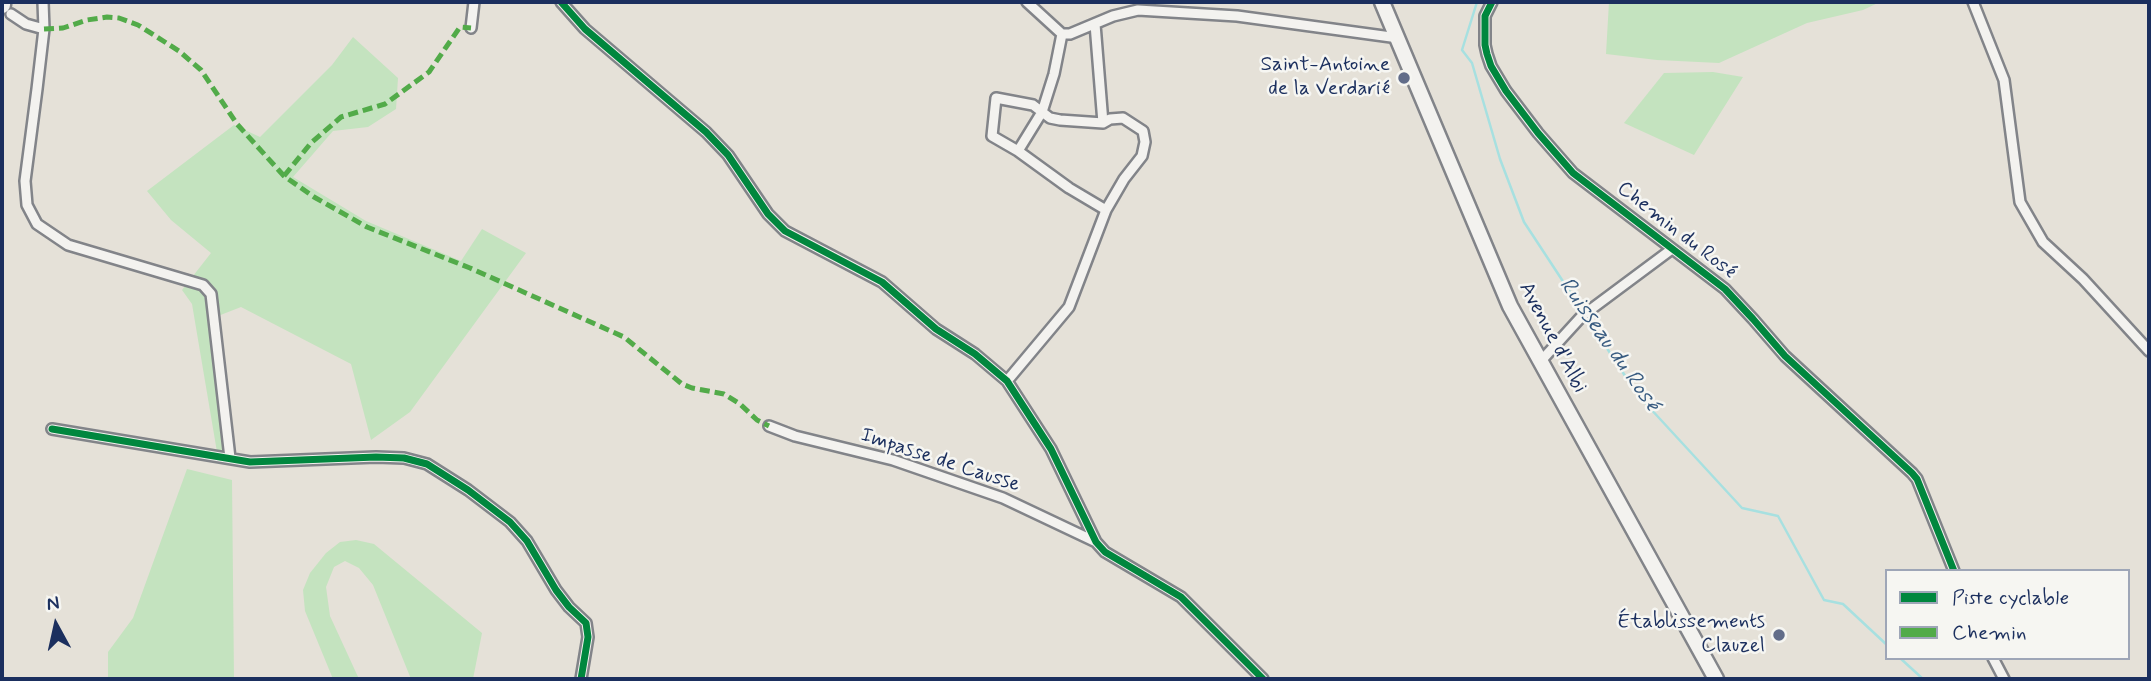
<!DOCTYPE html>
<meta charset="utf-8">
<style>
body{margin:0}
#map{position:relative;width:2151px;height:681px;overflow:hidden;background:#e5e1d8;font-family:Mynerve,sans-serif}
canvas{display:block}
.frame{position:absolute;inset:0;border:4px solid #1b2f5e;pointer-events:none}
.legend{position:absolute;left:1885px;top:569px;width:245px;height:91px;box-sizing:border-box;background:#f6f6f2;border:2px solid #9ea6b7;margin:0;padding:9px 12px;list-style:none;font-size:21px;color:#1b2f5e}
.legend li{display:flex;align-items:center;gap:14px;height:35px}
.legend b{width:35px;border:2px solid #9ea6b7}
.north{position:absolute;left:21px;top:590px;width:70px;height:70px;-webkit-text-stroke:5px #f6f6f2;paint-order:stroke;rotate:352deg;font-size:19px;font-weight:700;line-height:28px;text-align:center;color:#1b2f5e}
.north::after{content:'';display:block;margin:auto;width:24px;height:32px;background:#1b2f5e;clip-path:polygon(50% 0,100% 100%,50% 72%,0 100%)}
</style>
<div id="map">
<canvas width="2151" height="681"></canvas>
<div class="frame"></div>
<ul class="legend">
<li><b style="height:9px;background:#00873e"></b>Piste cyclable</li>
<li><b style="height:9px;background:#52ab49"></b>Chemin</li>
</ul>
<div class="north">N</div>
</div>
<script>
const g = document.querySelector('canvas').getContext('2d');
g.lineJoin = 'round';
function paint(path, color) { g.fillStyle = color; g.fill(path, 'evenodd'); }
const shape = rows => new Path2D(rows.map(r => 'M' + r).join(''));
function trace(path, color, width, dash) { g.strokeStyle = color; g.lineWidth = width; g.lineCap = dash ? 'butt' : 'round'; g.setLineDash(dash || []); g.stroke(path); }
function drawText(font, color, halo, rows, align = 'center') {
  g.font = font + ' Mynerve,sans-serif'; g.lineWidth = 5; g.setLineDash([]); g.textBaseline = 'middle'; g.strokeStyle = halo; g.fillStyle = color; for (const [text, x, y, turn = 0] of rows) {
    g.save(); g.translate(x, y); g.rotate((+turn || 0) * Math.PI / 180); g.textAlign = isNaN(turn) ? turn : align; if (halo) g.strokeText(text, 0, 0); g.fillText(text, 0, 0); g.restore();
  }
}
const green = shape([
 [1609,2,1880,2,1863,10,1807,23,1719,63,1657,60,1606,54],
 [353,37,398,78,396,109,368,127,333,131,293,177,366,221,461,261,482,229,526,253,410,412,371,440,351,364,241,307,218,316,233,455,217,452,192,304,182,290,211,253,171,220,147,191,234,125,260,137,332,65],
 [1713,72,1743,77,1694,155,1624,123,1664,73],
 [187,469,232,480,234,679,108,679,108,652,133,618],
 [356,540,374,544,482,633,473,679,411,679,373,585,359,568,345,561,334,567,326,587,330,616,359,679,333,679,305,611,303,590,310,573,326,553,340,542]
]);
const stream = shape([
 [1477,2,1462,50,1472,63,1500,159,1524,222,1637,394,1742,508,1778,516,1824,600,1843,604,1887,645],
 [1900,658,1923,679]
]);
const street = shape([
 [43,2,44,29,37,89,25,181,27,205,37,224,68,245,203,285,211,294,230,458],
 [561,2,585,29,706,132,728,155,768,214,785,231,882,282,936,329,975,354,1007,381,1051,449,1096,542,1105,552,1181,597,1263,679],
 [1027,2,1062,34,1070,34,1113,16,1138,10,1237,16,1391,37,1397,36],
 [1492,2,1485,16,1485,45,1487,54,1491,66,1506,91,1538,133,1573,173,1725,289,1753,319,1785,356,1912,473,1917,479,1954,571],
 [1973,2,2004,80,2020,202,2043,242,2083,279,2149,351],
 [11,14,26,24,44,29],
 [1095,24,1103,123],
 [471,28,474,2],
 [1018,151,1042,112,1054,74,1062,34],
 [1540,362,1582,316,1672,249],
 [1007,381,1069,307,1106,210,1124,179,1142,156,1145,142,1143,131,1123,118,1110,119,1103,123,1060,120,1050,118,1033,105,996,98,992,136,1018,151,1069,188,1106,210],
 [769,426,795,436,893,460,1003,498,1096,542],
 [52,429,250,462,376,457,404,458,427,464,468,490,510,522,527,541,556,590,569,607,586,623,588,637,581,679],
 [1993,658,2004,679]
]);
const primary = shape([
 [1382,2,1510,306,1716,679]
]);
const highway = shape([
 [2,5,2,2]
]);
const quiet = shape([
 [44,29,63,28,87,20,107,17,119,18,138,25,179,51,201,70,237,124,284,176,314,197,367,227,470,268,624,337,682,384,692,388,724,394,740,404,757,420,769,426],
 [284,176,311,143,341,117,385,104,429,72,460,27,471,28]
]);
const cycleway = shape([
 [561,2,585,29,706,132,728,155,768,214,785,231,882,282,936,329,975,354,1007,381,1051,449,1096,542,1105,552,1181,597,1263,679],
 [1492,2,1485,16,1485,45,1487,54,1491,66,1506,91,1538,133,1573,173,1725,289,1753,319,1785,356,1912,473,1917,479,1954,571],
 [52,429,250,462,376,457,404,458,427,464,468,490,510,522,527,541,556,590,569,607,586,623,588,637,581,679]
]);
const markers = [
 [1404,78,7,"#626d89"],
 [1779,635,7,"#626d89"]
];
const poiNames = [
 ["Saint-Antoine",1390,66],
 ["de la Verdarié",1390,90],
 ["Établissements",1765,623],
 ["Clauzel",1765,647]
];
const streetNames = [
 ["Chemin du Rosé",1676,231,38],
 ["Avenue d'Albi",1552,338,62],
 ["Impasse de Causse",940,461,18]
];
const waterNames = [
 ["Ruisseau du Rosé",1608,345,55]
];
paint(green, '#c4e3bf');
trace(stream, '#a7e0e0', 2.5);
trace(street, '#828489', 14);
trace(primary, '#828489', 19);
trace(highway, '#828489', 21);
trace(street, '#f3f2ef', 9);
trace(primary, '#f3f2ef', 14);
trace(highway, '#f3f2ef', 16);
trace(quiet, '#52ab49', 5, [10, 5]);
trace(cycleway, '#00873e', 7);
for (const [x, y, r, color] of markers) { const dot = new Path2D(); dot.arc(x, y, r, 0, 2 * Math.PI); g.fillStyle = color; g.fill(dot); trace(dot, '#f6f6f2', 2.5); }
drawText('21px', '#1b2f5e', '#f6f6f2', poiNames, 'right');
drawText('21px', '#1b2f5e', '#f6f6f2', streetNames);
drawText('italic 23px', '#385b80', '#f6f6f2', waterNames);
</script>
